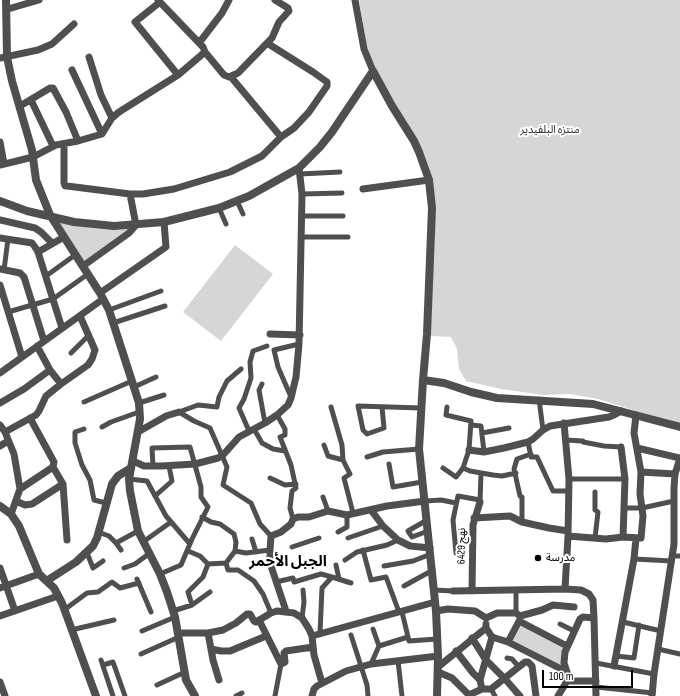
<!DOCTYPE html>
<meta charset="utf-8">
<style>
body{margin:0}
#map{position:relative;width:680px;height:696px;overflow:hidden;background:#fff;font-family:"Sofia Sans Condensed",sans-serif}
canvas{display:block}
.scale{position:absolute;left:542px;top:670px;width:91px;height:18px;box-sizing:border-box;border:2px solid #000;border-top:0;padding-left:5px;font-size:12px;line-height:14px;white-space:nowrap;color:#000;-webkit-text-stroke:3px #fff;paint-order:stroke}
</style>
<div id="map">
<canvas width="680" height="696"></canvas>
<div class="scale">100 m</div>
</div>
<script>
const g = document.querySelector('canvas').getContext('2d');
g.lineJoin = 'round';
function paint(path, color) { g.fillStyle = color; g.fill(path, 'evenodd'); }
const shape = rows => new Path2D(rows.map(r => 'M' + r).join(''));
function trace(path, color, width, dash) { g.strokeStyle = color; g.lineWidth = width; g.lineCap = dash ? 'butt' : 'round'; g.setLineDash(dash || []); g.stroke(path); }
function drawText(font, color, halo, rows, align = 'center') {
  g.font = font + ' "Sofia Sans Condensed","Noto Sans Arabic",sans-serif'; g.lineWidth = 4; g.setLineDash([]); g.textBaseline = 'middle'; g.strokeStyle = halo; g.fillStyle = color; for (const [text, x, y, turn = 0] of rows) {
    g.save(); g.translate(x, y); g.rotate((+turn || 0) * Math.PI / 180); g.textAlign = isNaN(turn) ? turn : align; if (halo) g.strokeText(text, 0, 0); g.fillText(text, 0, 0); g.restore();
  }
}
const green = shape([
 [359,0,680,0,680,424,652,416,598,399,570,394,544,395,501,389,466,381,459,369,457,349,451,337,430,336,430,182,365,51,366,41],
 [55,220,132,227,83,262],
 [235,245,273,274,221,341,183,312],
 [519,622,565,645,567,671,509,641]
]);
const pedestrian = shape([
 [300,174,340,172],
 [302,194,342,193],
 [237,201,243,214],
 [219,208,226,224],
 [301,216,343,216],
 [301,237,348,237],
 [4,270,8,239],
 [46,276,75,255],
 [109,310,161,291],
 [8,312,53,299,88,274],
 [113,323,165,306],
 [71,353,89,335],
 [262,384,259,390,265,423],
 [134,387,156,377],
 [291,397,278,367,274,350,299,344],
 [539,399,543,430],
 [84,402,132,381],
 [139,403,164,395],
 [331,407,342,445,343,460,350,474,344,478,353,513],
 [382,407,384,428,367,434,363,430,358,406,421,408],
 [179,412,194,421,210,428,227,467,223,485,251,503,260,524,271,536],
 [179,412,198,405,217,407,219,397,227,381,241,369],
 [277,415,285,429,285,435,280,437,291,465,296,488,292,491,290,508,293,519],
 [471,425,481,426,484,452],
 [102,427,111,422,139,412],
 [84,429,75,432,75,443,82,465,90,480,94,500,106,503],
 [254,429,262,443,273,449,285,451],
 [249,431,239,408,244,399,251,378,250,362,253,351,267,346],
 [482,433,509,428],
 [565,440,583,441,583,442,604,446,621,447],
 [528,442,531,457,537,457,553,491,569,491],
 [324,445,328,456,343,460],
 [367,457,383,452,419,449],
 [389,464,393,487,422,482],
 [153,466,152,448,190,447,201,487,201,497,208,507,192,539,181,565,160,574],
 [443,468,456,477,463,468,469,450,471,421,446,415,447,407],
 [463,468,470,471,493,475,502,476,516,473],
 [270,478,285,485,296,484],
 [129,479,147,481,166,516,190,544],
 [569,479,625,479],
 [595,492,595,510,598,512,595,538],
 [155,496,172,481,169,466],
 [323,497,328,511],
 [425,501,441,500,456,503],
 [480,502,481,473],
 [624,508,642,508,674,501],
 [202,517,211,522,220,524,234,534,236,542,235,551,226,563],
 [427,520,408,531,412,537,428,531],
 [522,522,522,497,520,496,514,469,517,459,531,454],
 [98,532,109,536,116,543,121,550],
 [338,532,347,527,347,515],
 [348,538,383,526],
 [252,539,256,552],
 [143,542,171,522],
 [116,543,138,531],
 [292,547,319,538],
 [363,550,371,580,386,577,399,612],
 [188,551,200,556,208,564,226,563,228,570,238,570,254,581,263,594,271,613],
 [235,551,246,553,270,550],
 [87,553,93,568,103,561],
 [456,553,453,520,458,496,480,500],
 [672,556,680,556],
 [634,559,672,561],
 [345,560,357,552,387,545,398,540],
 [336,565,339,579],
 [384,566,413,561,431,554],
 [124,568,135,564,150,553],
 [137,579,151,612],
 [276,582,293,578,294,582,321,574,332,577],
 [404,586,433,570],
 [434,590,453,591],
 [192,605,188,592,203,577,208,564],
 [64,610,87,593,98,592,112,582,120,588,139,583],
 [173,611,192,605,210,592],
 [402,612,409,641,437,639],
 [516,613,516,591],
 [302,618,304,602,303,590],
 [623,622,661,631],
 [560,624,574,631],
 [71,630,114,620],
 [142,631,175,617],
 [320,633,322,588,332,577,351,583],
 [351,635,367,685,368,696],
 [379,646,408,637],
 [658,649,680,654],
 [141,654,179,637],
 [616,656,634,658,639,625],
 [507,658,512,659,519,667],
 [101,660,113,696],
 [398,661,402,696],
 [596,663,654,674],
 [371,664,379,646,373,629],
 [103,665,113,662,125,696],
 [157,685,185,672],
 [596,687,653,693],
 [491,689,495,696],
 [236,696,242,693],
 [275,696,281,664]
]);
const minor = shape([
 [355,0,364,49,373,71],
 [160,2,135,22,178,75],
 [8,9,39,0],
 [199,43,222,13,229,0],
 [205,52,224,75,229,77,238,73,272,38,279,22,289,11,288,8,275,0],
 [89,57,101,95,112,118],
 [0,58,38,50,52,44,74,24],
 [72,70,102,134],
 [231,77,281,137],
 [31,100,53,146],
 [20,106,50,88,53,88,66,112,78,141],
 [0,142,4,164],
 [64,144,64,183,65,186,67,186,130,194,143,194,174,189,230,172,262,156,281,137,294,128,309,112,327,86,327,82,313,72,267,43],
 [0,165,33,157,56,145,78,141,102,134,112,118,119,112,178,75,205,52,203,47,158,0],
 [363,189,429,180],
 [0,220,35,228,41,232,52,243],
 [0,238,32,243,35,247,38,252,62,328],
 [38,252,64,237],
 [83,266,129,233,136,225,130,194],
 [0,269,20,273,24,277,44,341],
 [0,285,22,357],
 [100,293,166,247,164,222],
 [270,334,300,335],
 [37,346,50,370,61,384],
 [0,373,103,299],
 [0,403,24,389,50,370],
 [564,423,569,479,568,536,565,589],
 [0,425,5,432,14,454,20,489,11,514],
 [5,432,36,415,39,411,46,396,61,384,88,365,92,359,95,350,80,316],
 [138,432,166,416,179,412],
 [0,446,8,441],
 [621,447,625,479,623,537],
 [637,448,680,458],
 [469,450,484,452,504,448,528,442,533,439,543,430,550,426,609,417,614,415,621,411],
 [133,461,144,466,161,466,195,464,218,458,223,455,239,437,265,423,277,415,288,405,291,398,296,377,299,344,302,194,299,168],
 [53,467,63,484,67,540],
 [641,472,675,474],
 [20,489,53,467,54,462,30,418],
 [16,501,25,505,32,504,63,484],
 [371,510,383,526,398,540,410,546,430,548],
 [474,518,510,516,522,522,549,528,568,531],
 [568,536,606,539,623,537,641,538,643,516,640,494,641,472,634,433,636,415],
 [0,568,15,611],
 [0,588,39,574],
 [453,591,565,589,581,590,589,594,593,600,594,618,596,696],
 [472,591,473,525,480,502],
 [286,611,270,563,270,550,271,536,281,532,291,524,293,519,298,517,309,517,328,511,347,515,387,506,425,501],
 [436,611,448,609,475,611,486,618,497,613,516,613,520,616,542,610,553,605,574,607],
 [0,616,58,596],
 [259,620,281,664,285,662,284,653,286,651,313,647],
 [486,628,492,637,480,680,482,689,491,689,525,662,528,662,532,666,536,696],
 [178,633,208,633,223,630,236,623,247,614,250,614,254,621,256,622,271,613,277,611,294,613,302,618,309,629,312,636,314,655,322,683],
 [208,633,213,660,219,680],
 [312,636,435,602],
 [492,637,508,642,567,672,567,681,558,696],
 [472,638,486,660,505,679,520,696],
 [508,642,519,621,567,646],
 [211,649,221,651,230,651,266,636],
 [456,651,473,673,480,680],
 [614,666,634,559,636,538],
 [438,667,486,628,486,624],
 [438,672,452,678,469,695,482,689],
 [567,672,564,663,565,652,580,619,583,617,594,618],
 [567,681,596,681],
 [0,682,5,696],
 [312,696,314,689,317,686,346,671,371,664,438,656],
 [652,696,654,674,674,544,674,488,675,474,680,458]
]);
const tertiary = shape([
 [6,0,7,57,12,81,32,150,36,180,50,215,100,293,109,310,139,403,140,419,129,479,130,491,138,531,160,574,167,592,175,617,186,680,195,696],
 [0,201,27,211,74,222,114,226,164,222,219,208,249,196,299,168,320,147,332,132,373,71,392,106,414,141,419,152,429,180,432,208,427,334,423,380,419,449,436,611,438,656,437,696],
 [423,380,444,383,471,392,497,398,593,404,680,427],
 [0,506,11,514,19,526,39,574,54,588,62,603,96,696],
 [48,580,76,562,93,546,97,538,112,484,118,476,131,468]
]);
const markers = [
 [538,558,4,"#000"]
];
const parkNames = [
 ["منتزه البلفيدير",550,130]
];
const streetNames = [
 ["نهج 6429",462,546,-89]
];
const poiNames = [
 ["مدرسة",546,558]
];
const districtNames = [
 ["الجبل الأحمر",288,562]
];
paint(green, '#d6d6d6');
trace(pedestrian, '#4f4f4f', 5);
trace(minor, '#4f4f4f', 7);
trace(tertiary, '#4f4f4f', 8);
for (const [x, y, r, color] of markers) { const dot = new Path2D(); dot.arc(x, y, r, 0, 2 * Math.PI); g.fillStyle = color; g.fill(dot); trace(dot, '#fff', 1.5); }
drawText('11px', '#2d2d2d', '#fff', parkNames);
drawText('11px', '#000', '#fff', streetNames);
drawText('11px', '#000', '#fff', poiNames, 'left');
drawText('bold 15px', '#000', '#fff', districtNames);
</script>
